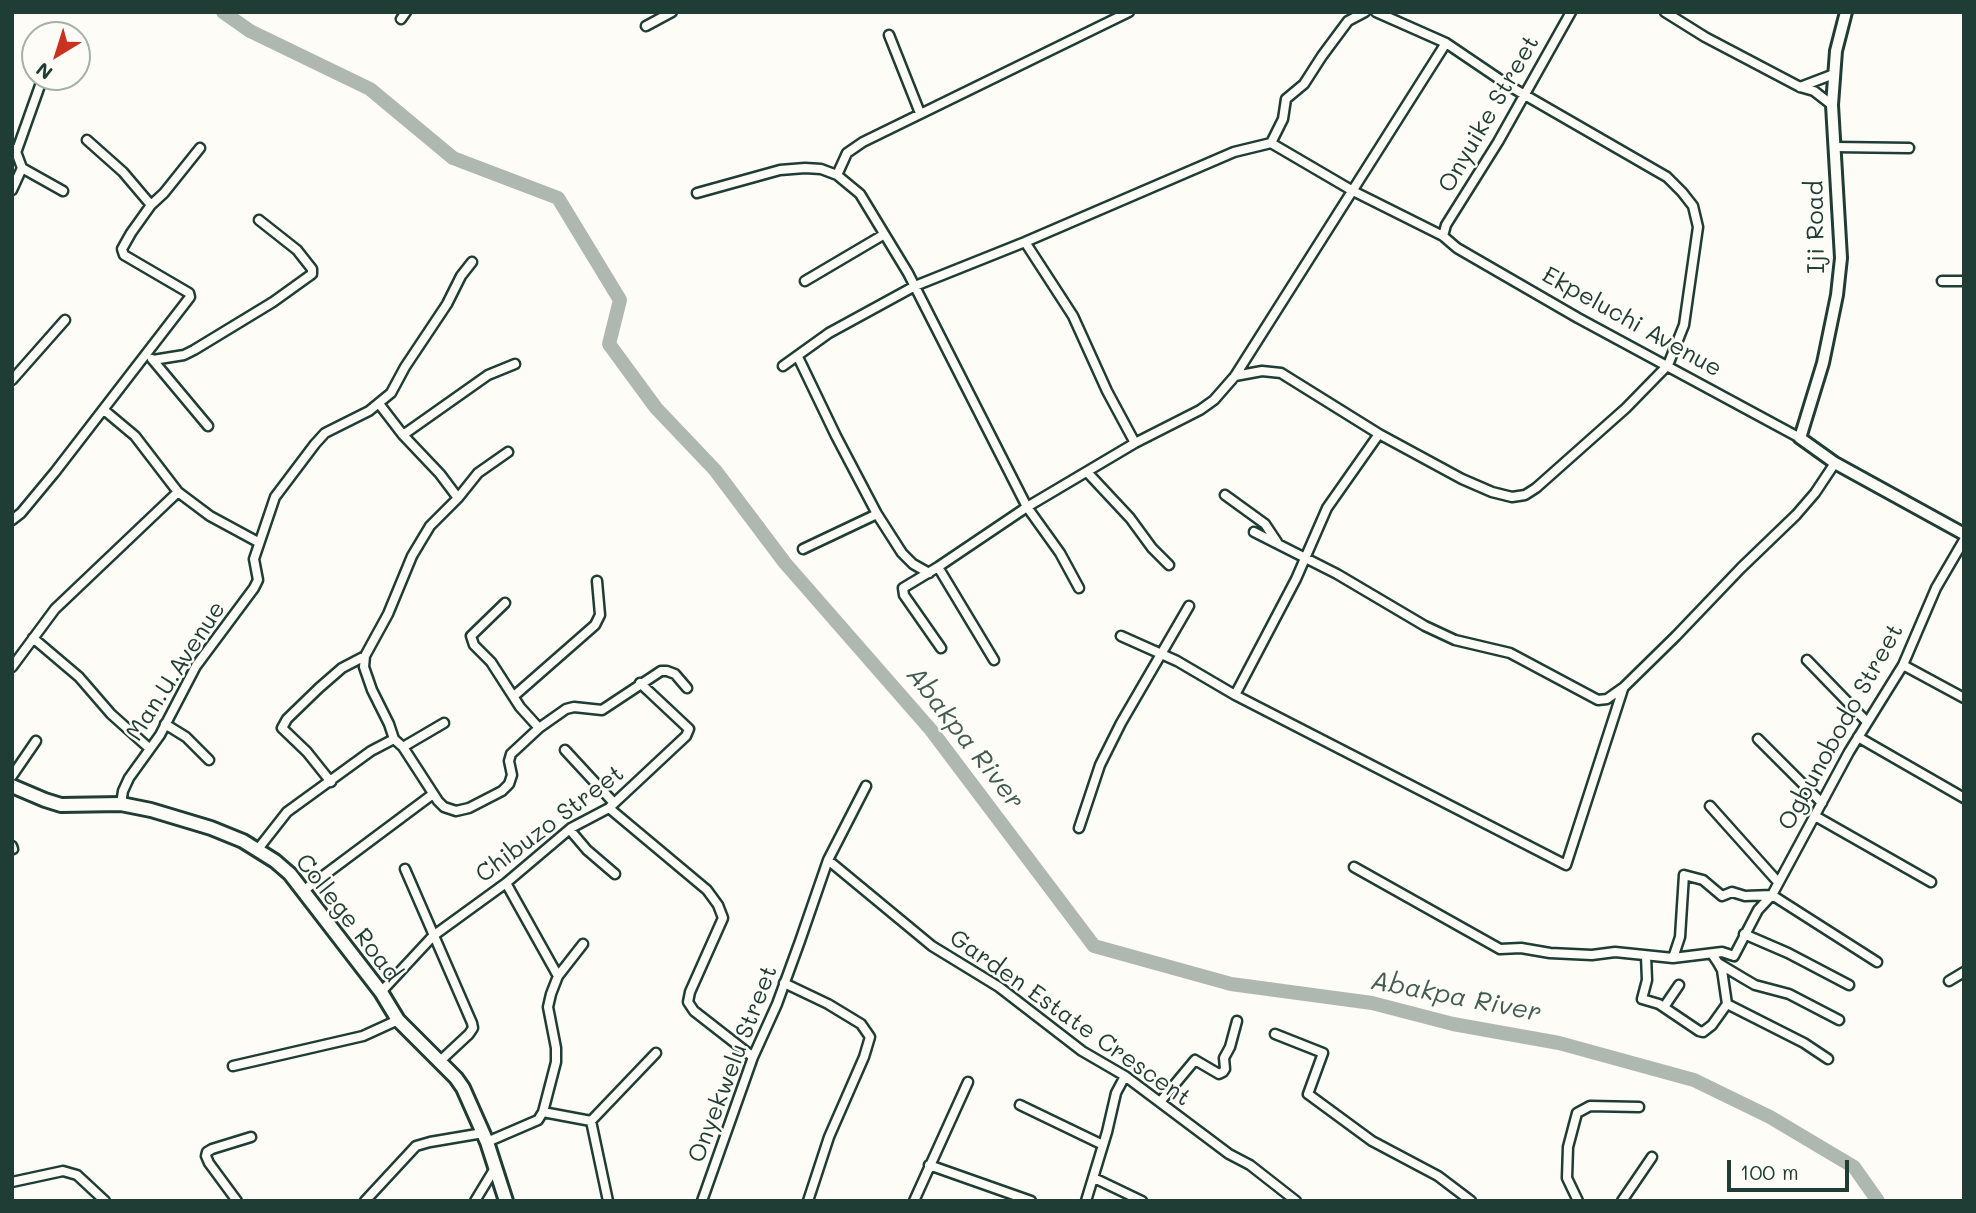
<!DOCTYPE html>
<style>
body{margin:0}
#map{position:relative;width:1976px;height:1213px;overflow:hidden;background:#fdfcf7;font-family:Mali,sans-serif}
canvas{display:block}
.frame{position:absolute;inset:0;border:14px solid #1f3d34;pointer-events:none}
.north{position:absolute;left:21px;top:21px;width:70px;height:70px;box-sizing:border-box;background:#fdfcf7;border:2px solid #a4b0a9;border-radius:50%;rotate:218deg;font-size:19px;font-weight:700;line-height:28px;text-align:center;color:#1f3d34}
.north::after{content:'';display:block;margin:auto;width:24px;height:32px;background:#c8321e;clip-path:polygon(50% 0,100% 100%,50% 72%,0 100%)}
.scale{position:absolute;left:1727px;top:1160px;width:122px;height:32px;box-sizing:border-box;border:4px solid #1f3d34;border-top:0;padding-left:9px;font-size:21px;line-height:24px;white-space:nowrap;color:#1f3d34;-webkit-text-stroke:5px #fdfcf7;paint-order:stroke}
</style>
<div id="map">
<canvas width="1976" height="1213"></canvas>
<div class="frame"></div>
<div class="north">N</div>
<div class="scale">100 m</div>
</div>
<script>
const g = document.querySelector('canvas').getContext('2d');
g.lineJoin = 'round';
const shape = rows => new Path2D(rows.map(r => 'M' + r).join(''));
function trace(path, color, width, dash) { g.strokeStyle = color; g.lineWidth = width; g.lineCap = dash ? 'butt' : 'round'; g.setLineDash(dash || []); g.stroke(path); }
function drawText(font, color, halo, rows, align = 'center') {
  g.font = font + ' Mali,sans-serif'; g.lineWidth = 5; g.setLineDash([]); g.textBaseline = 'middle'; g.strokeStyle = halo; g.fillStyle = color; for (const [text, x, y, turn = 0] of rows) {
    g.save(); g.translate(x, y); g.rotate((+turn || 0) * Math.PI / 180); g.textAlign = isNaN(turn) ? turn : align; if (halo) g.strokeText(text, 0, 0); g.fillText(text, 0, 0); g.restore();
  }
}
const river = shape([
 [223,12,250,31,370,89,453,158,558,198,620,300,609,344,656,408,715,470,785,563,931,730,1094,946,1231,984,1372,1003,1453,1024,1559,1043,1694,1080,1770,1117,1854,1167,1878,1201]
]);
const minor = shape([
 [1665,12,1705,37,1800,87,1814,91,1832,105],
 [401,19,406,12],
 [646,26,672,12],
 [889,35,920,113],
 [1800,87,1834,74],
 [1271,143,1283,119,1286,99,1304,84,1322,56,1348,21,1365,12],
 [1835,147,1909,148],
 [17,150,43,77],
 [22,168,63,191],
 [837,175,847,153,863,142,1129,12],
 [12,190,22,168,15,149],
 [697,193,780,170,805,168,821,169,837,175,860,194,908,273,1027,507,1060,553,1079,588],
 [151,205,164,193,200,148],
 [1443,236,1446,225,1498,142,1571,12],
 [1025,242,1073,316,1107,391,1135,443],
 [805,281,883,235],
 [1942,281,1964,281],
 [798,357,836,436,877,514,902,553,913,564,929,573],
 [152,359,208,426],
 [153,360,184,355,194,350,273,302,312,274,312,269,297,250,259,220],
 [783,366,829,333,915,286,1025,242,1234,152,1271,143,1353,191,1443,236,1457,248,1578,318,1800,438],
 [1235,376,1262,371,1281,373,1379,434],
 [12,380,65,320],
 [380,405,403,435,440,474,458,498],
 [104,410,135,436,178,492,210,516,258,542],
 [403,435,488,375,515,364],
 [1087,472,1130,518,1152,548,1169,565],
 [1225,495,1265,524,1277,542],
 [12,520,21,513,55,472,190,297,189,293,124,255,122,249,131,233,151,205,123,172,87,140],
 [1254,532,1337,574,1425,626,1455,640,1510,653,1598,700,1607,699,1624,687,1676,636,1741,568,1796,515,1815,493,1835,463],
 [803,549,877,514],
 [938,567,994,660],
 [505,603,471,636,474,645,491,662,520,707,539,728],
 [1121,636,1177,661,1235,695,1296,579,1327,508,1379,434,1462,479,1492,492,1512,497,1525,495,1536,488,1626,408,1668,365,1684,325,1698,227,1693,206,1682,192,1667,177,1511,87,1446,43,1376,12],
 [33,638,79,677,111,714,149,748],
 [941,648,904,595,903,588,938,567,1027,507,1135,443,1200,410,1214,400,1235,376,1446,43],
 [1807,660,1867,722],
 [1903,665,1964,698],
 [12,667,55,609,178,492],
 [1235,695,1566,865,1623,689],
 [514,696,595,625,600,615,597,581],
 [165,724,186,737,209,760],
 [1858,737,1964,798],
 [394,739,403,747,438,801,444,807,456,811,469,808,502,791,509,784,512,775,509,761,511,754,539,728,566,709,574,707,602,710,661,671,667,671,675,674,687,688],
 [394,739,389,724,372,690,364,667,365,656,388,614,412,556,430,526,458,498,478,473,508,452],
 [1758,739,1822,803],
 [403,747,444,723],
 [565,750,614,803],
 [12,776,36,741],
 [331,782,307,752,282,728,287,719,319,688,342,668,365,656],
 [121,804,123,791,129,778,160,735,196,666,254,588,258,580,254,559,275,497,315,444,325,433,369,411,391,393,405,367,447,304,461,276,472,262],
 [1710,806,1778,882],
 [609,808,707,890,718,905,723,918,690,992,688,1002,694,1011,753,1057],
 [1815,816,1931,882],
 [1079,828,1100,765,1121,723,1189,606],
 [570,830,587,850,615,874],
 [12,846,13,849],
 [258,849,287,812,371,751,394,739],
 [828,860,932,946,999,987,1082,1051,1125,1076,1229,1154,1250,1165,1296,1201],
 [1354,867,1500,949,1521,948,1550,953,1592,955,1615,952,1673,958,1722,952,1734,956,1758,910,1772,895,1849,752,1903,665,1936,588,1964,540],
 [405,869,472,1023,473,1028,469,1034,439,1062],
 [506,883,558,976],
 [303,891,433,794],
 [1744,934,1788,953,1849,985],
 [1712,954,1718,963,1743,978,1755,985,1789,994,1839,1020],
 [1646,956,1647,980,1642,999,1659,1004,1699,1031,1703,1032,1712,1025,1727,1004],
 [1673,958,1680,937,1684,875,1703,880,1722,896,1732,892,1745,896,1772,895,1877,962],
 [1718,963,1722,970,1727,1004],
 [1949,981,1964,972],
 [784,983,828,1004,861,1024,870,1037,864,1057,829,1137,808,1201],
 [381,992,433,936,506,883,571,828,609,808,686,736,689,729,640,683],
 [1727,1004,1804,1043,1828,1059],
 [1664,1007,1679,985],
 [1275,1034,1323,1053,1308,1094,1372,1141,1438,1176,1471,1201],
 [233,1066,363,1036,398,1020],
 [1160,1102,1195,1060,1219,1074,1223,1072,1225,1069,1224,1058,1230,1047,1237,1021],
 [1020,1105,1103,1145],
 [543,1112,591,1121],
 [487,1142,538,1120,543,1112,556,1062,556,1048,548,1007,551,994,558,976,583,944],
 [929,1165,1031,1201],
 [1094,1178,1142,1201],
 [12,1182,63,1171,77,1175,105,1201],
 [237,1201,209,1163,206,1156,207,1152,212,1149,251,1137],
 [365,1201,416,1146,430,1142,483,1133],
 [475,1201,495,1168],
 [608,1201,591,1121,656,1053],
 [702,1201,753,1057,777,1004,800,941,828,860,866,786],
 [914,1201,968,1082],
 [1086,1201,1107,1132,1116,1093,1125,1076],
 [1578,1201,1567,1178,1568,1147,1577,1113,1590,1106,1639,1107],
 [1622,1201,1652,1157]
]);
const tertiary = shape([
 [1846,12,1836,51,1832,105,1841,258,1837,295,1823,363,1800,438,1835,463,1964,534]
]);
const secondary = shape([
 [12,786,45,800,61,805,121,804,151,810,211,828,243,841,275,861,290,874,381,992,398,1020,456,1078,463,1088,487,1142,506,1201]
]);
const streetNames = [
 ["Onyuike Street",1489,114,-60],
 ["Iji Road",1816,227,-91],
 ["Ekpeluchi Avenue",1632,322,29],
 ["Man.U.Avenue",176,671,-57],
 ["Ogbunobodo Street",1841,727,-61],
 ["Chibuzo Street",550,824,-37],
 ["College Road",348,918,52],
 ["Garden Estate Crescent",1070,1018,35],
 ["Onyekwelu Street",733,1064,-69]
];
const waterNames = [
 ["Abakpa River",965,738,52],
 ["Abakpa River",1456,997,11]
];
trace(river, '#aeb8b1', 14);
trace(minor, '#1f3d34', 13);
trace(tertiary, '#1f3d34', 16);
trace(secondary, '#1f3d34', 18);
trace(minor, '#fdfcf7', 8);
trace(tertiary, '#fdfcf7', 10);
trace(secondary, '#fdfcf7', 12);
drawText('24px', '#1f3d34', '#fdfcf7', streetNames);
drawText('italic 26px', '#435c53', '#fdfcf7', waterNames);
</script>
